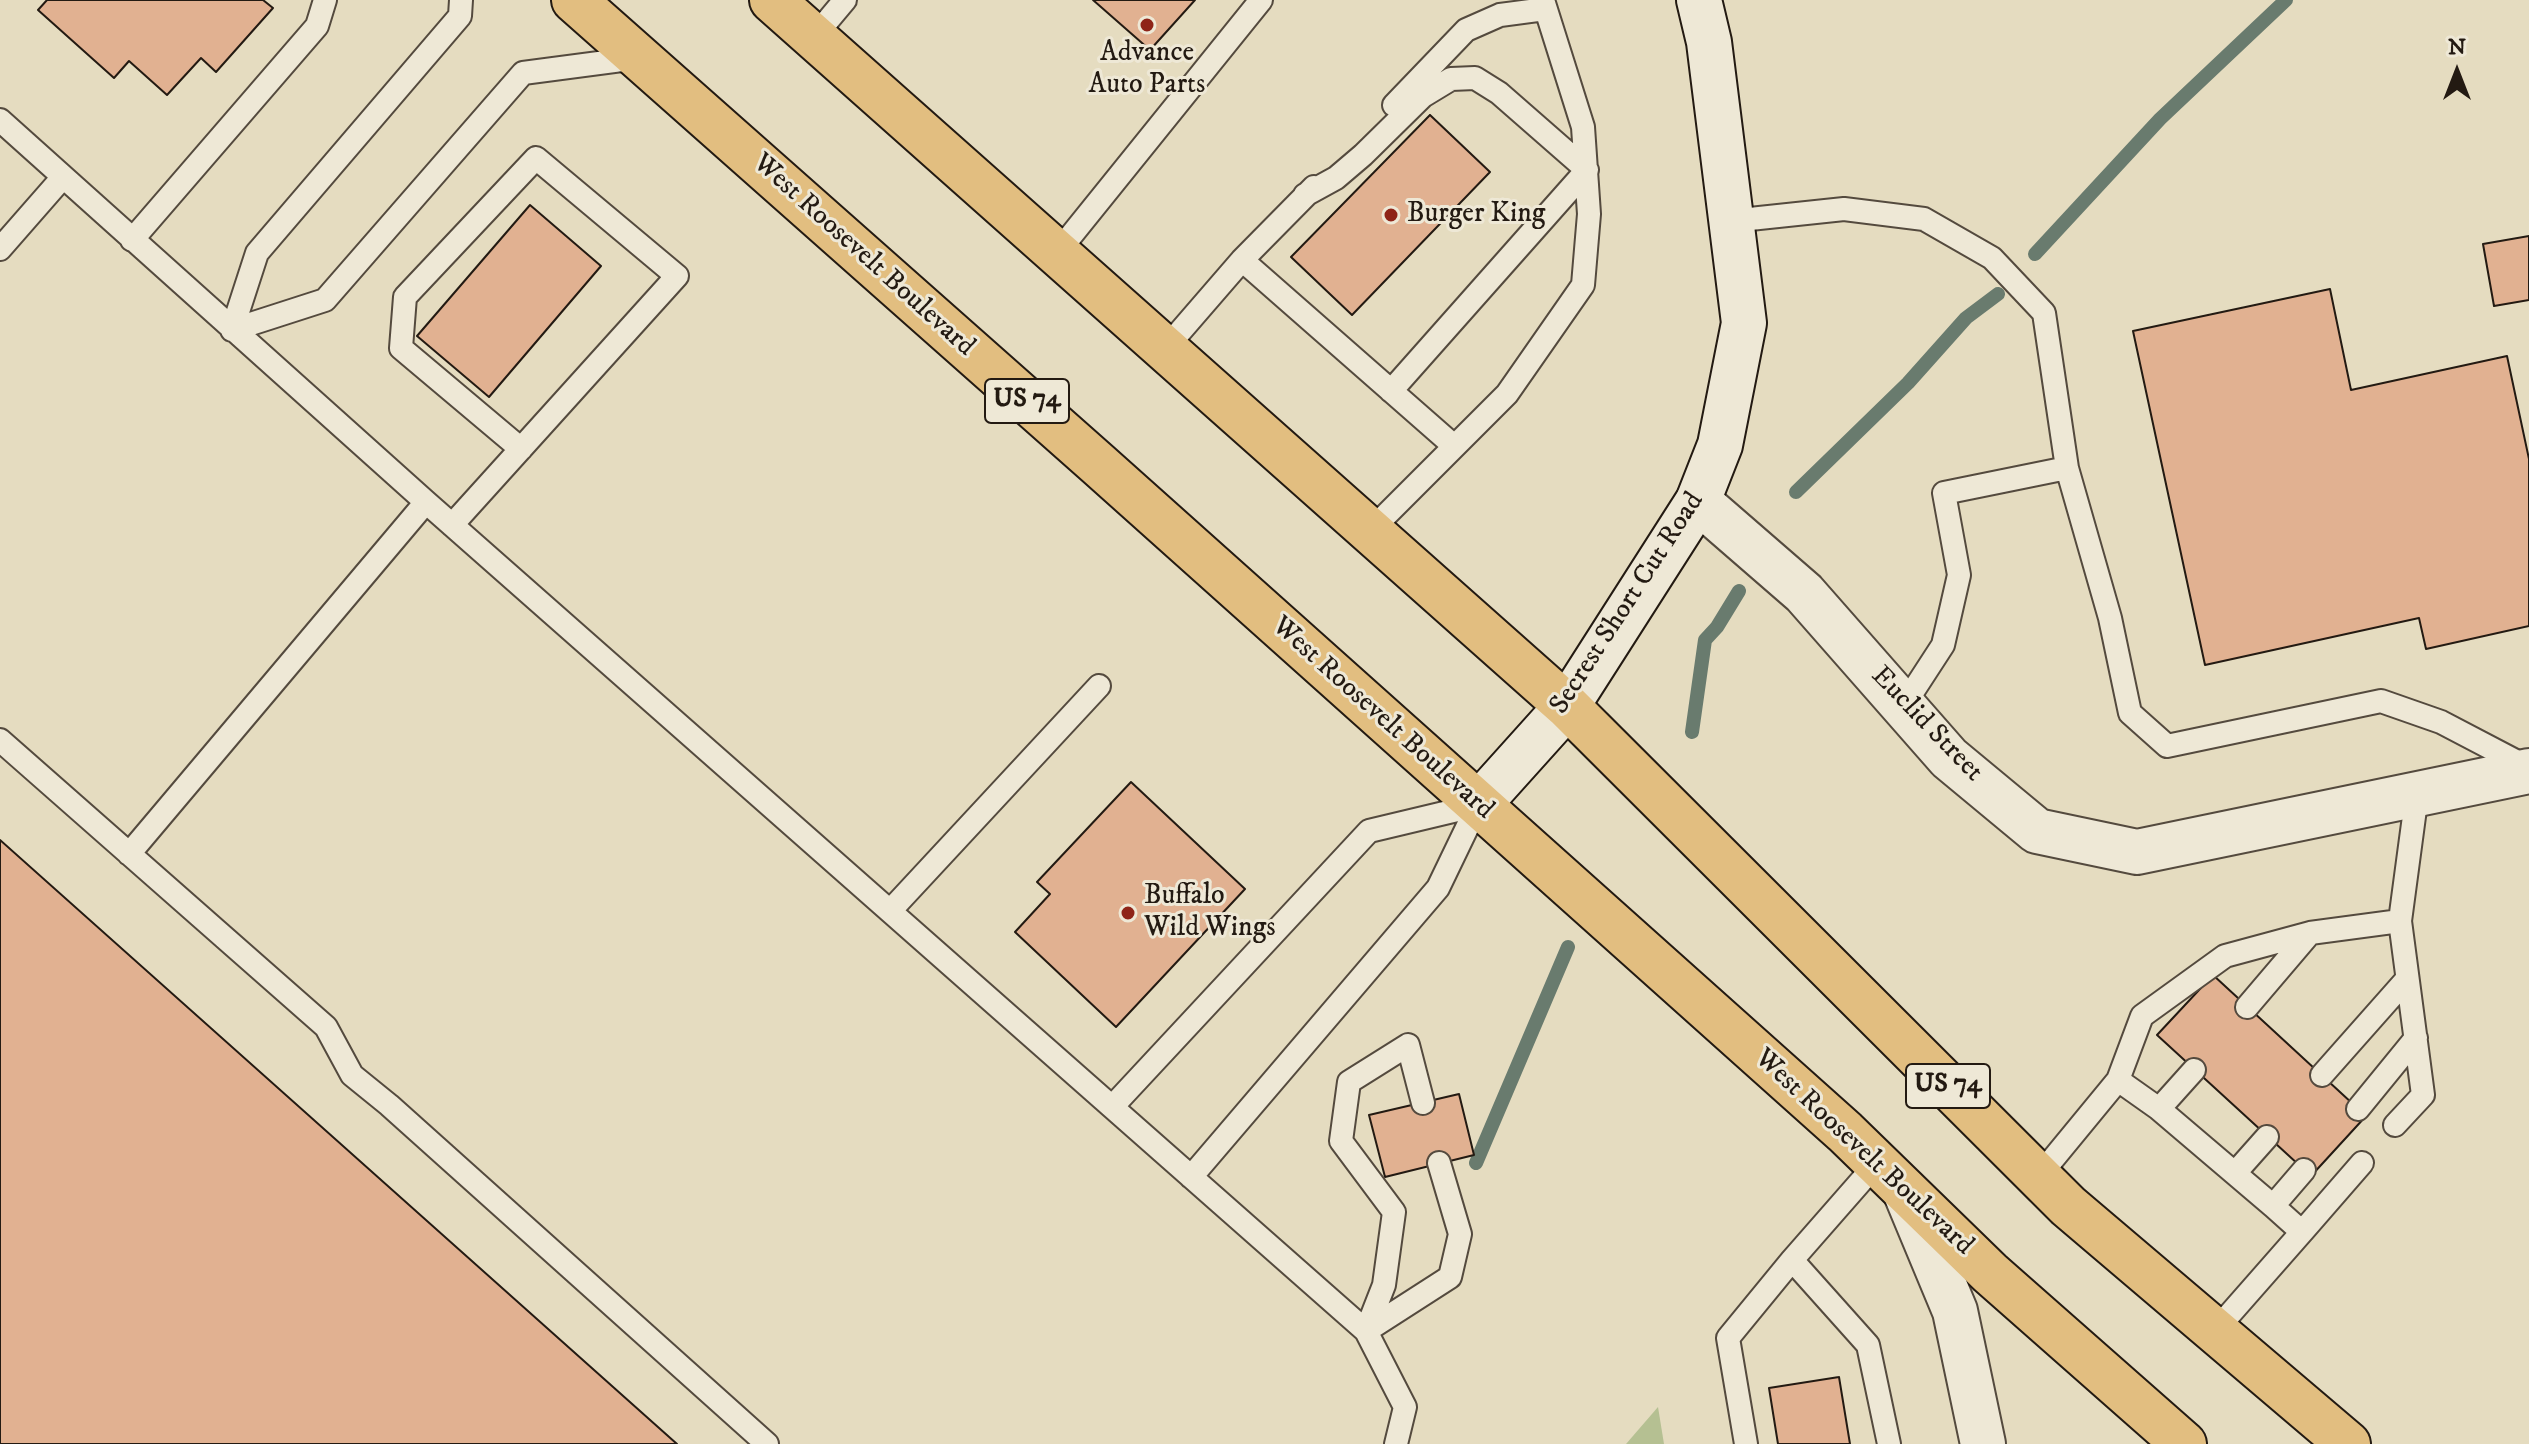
<!DOCTYPE html>
<style>
body{margin:0}
#map{position:relative;width:2529px;height:1444px;overflow:hidden;background:#e5dcc0;font-family:"IM FELL DW Pica",serif}
canvas{display:block}
.north{position:absolute;left:2417px;top:32px;width:80px;height:80px;-webkit-text-stroke:6px #eee8d6;paint-order:stroke;rotate:0deg;font-size:22px;font-weight:700;line-height:32px;text-align:center;color:#231a12}
.north::after{content:'';display:block;margin:auto;width:28px;height:36px;background:#231a12;clip-path:polygon(50% 0,100% 100%,50% 72%,0 100%)}
</style>
<div id="map">
<canvas width="2529" height="1444"></canvas>
<div class="north">N</div>
</div>
<script>
const g = document.querySelector('canvas').getContext('2d');
g.lineJoin = 'round';
function paint(path, color) { g.fillStyle = color; g.fill(path, 'evenodd'); }
const shape = rows => new Path2D(rows.map(r => 'M' + r).join(''));
function trace(path, color, width, dash) { g.strokeStyle = color; g.lineWidth = width; g.lineCap = dash ? 'butt' : 'round'; g.setLineDash(dash || []); g.stroke(path); }
function drawText(font, color, halo, rows, align = 'center') {
  g.font = font + ' "IM FELL DW Pica",serif'; g.lineWidth = 6; g.setLineDash([]); g.textBaseline = 'middle'; g.strokeStyle = halo; g.fillStyle = color; for (const [text, x, y, turn = 0] of rows) {
    g.save(); g.translate(x, y); g.rotate((+turn || 0) * Math.PI / 180); g.textAlign = isNaN(turn) ? turn : align; if (halo) g.strokeText(text, 0, 0); g.fillText(text, 0, 0); g.restore();
  }
}
const green = shape([
 [1658,1407,1664,1444,1626,1444]
]);
const stream = shape([
 [2035,254,2160,119,2286,0],
 [1796,492,1908,383,1966,318,1998,294],
 [1692,732,1705,640,1717,627,1739,591],
 [1476,1163,1568,947]
]);
const building = shape([
 [47,0,263,0,273,8,216,72,201,58,167,95,129,61,114,78,38,10,47,0],
 [1093,0,1195,0,1150,50,1093,0],
 [1430,115,1490,172,1352,315,1291,257,1430,115],
 [530,205,601,266,489,397,417,336,530,205],
 [2529,236,2529,300,2494,306,2483,244,2529,236],
 [2330,289,2351,390,2507,356,2529,459,2529,626,2426,649,2419,618,2205,665,2133,331,2330,289],
 [1131,782,1245,889,1116,1027,1015,932,1050,894,1037,882,1131,782],
 [0,840,677,1444,0,1444,0,840],
 [2213,975,2366,1116,2311,1176,2157,1035,2213,975],
 [1459,1094,1474,1155,1385,1177,1369,1115,1459,1094],
 [1839,1377,1850,1444,1778,1444,1769,1388,1839,1377]
]);
const service = shape([
 [461,0,460,16,257,253,232,330,325,300,523,73,637,58],
 [814,37,845,0],
 [1394,105,1466,30,1500,15,1545,9],
 [0,120,426,502,1366,1331,1405,1407,1396,1444],
 [1305,195,1336,178,1363,155,1423,96,1451,79,1475,78,1499,93,1587,170,1391,391],
 [1731,221,1844,209,1924,219,1992,258,2044,313,2067,468],
 [132,240,317,26,325,0],
 [0,249,63,177],
 [1057,253,1261,0],
 [1242,260,1454,446],
 [1165,349,1242,260,1314,187],
 [452,525,677,276,536,158,405,297,401,348,521,449],
 [1370,531,1507,394,1583,285,1589,214,1583,127,1543,0],
 [1904,705,1943,645,1959,575,1944,493,2067,468,2110,618,2130,713,2167,746,2381,701,2441,722,2527,767],
 [0,740,326,1027,352,1075,389,1105,767,1444],
 [129,854,426,502],
 [890,911,1099,686],
 [2247,1007,2310,933],
 [2322,1075,2407,979],
 [2118,1080,2142,1016,2225,956,2310,933,2400,921,2417,794],
 [1423,1103,1408,1045,1349,1082,1341,1141,1394,1212,1384,1285,1366,1331,1450,1277,1460,1234,1439,1163],
 [1112,1107,1369,831,1478,805,1438,888,1191,1177],
 [2159,1109,2194,1070],
 [2358,1109,2416,1038],
 [2395,1125,2423,1095,2400,921],
 [2235,1173,2267,1137],
 [2039,1176,2118,1080,2159,1109,2273,1206,2302,1232,2215,1331],
 [2273,1206,2304,1170],
 [2302,1232,2362,1163],
 [1792,1260,1877,1163],
 [1746,1444,1728,1338,1792,1260,1868,1345,1889,1444]
]);
const minor = shape([
 [1698,501,1804,593,1949,758,2037,831,2137,852,2529,771],
 [1905,1191,1955,1311,1983,1444]
]);
const secondary = shape([
 [1478,805,1567,706,1698,501,1720,445,1744,323,1709,42,1699,0]
]);
const trunk = shape([
 [574,0,1098,464,1845,1132,1990,1273,2184,1444],
 [772,0,1567,706,2068,1206,2348,1444]
]);
const markers = [
 [1147,25,8,"#8f2418"],
 [1391,215,8,"#8f2418"],
 [1128,913,8,"#8f2418"]
];
const shields = [
 [1027,401,84],
 [1948,1086,84]
];
const shieldNames = [
 ["US 74",1027,401],
 ["US 74",1948,1086]
];
const poiNames = [
 ["Advance",1147,54,"center"],
 ["Auto Parts",1147,86,"center"],
 ["Burger King",1407,215],
 ["Buffalo",1144,897],
 ["Wild Wings",1144,929]
];
const streetNames = [
 ["West Roosevelt Boulevard",863,256,42],
 ["Secrest Short Cut Road",1628,604,-57],
 ["West Roosevelt Boulevard",1382,719,42],
 ["Euclid Street",1926,725,46],
 ["West Roosevelt Boulevard",1863,1153,43]
];
paint(green, '#b5c092');
trace(stream, '#697b6e', 14);
paint(building, '#e1b191');
trace(building, '#231a12', 2);
trace(service, '#544a3e', 26);
trace(minor, '#544a3e', 48);
trace(secondary, '#231a12', 48);
trace(trunk, '#231a12', 48);
trace(service, '#eee8d6', 22);
trace(minor, '#eee8d6', 44);
trace(secondary, '#eee8d6', 44);
trace(trunk, '#e2be80', 44);
for (const [x, y, r, color] of markers) { const dot = new Path2D(); dot.arc(x, y, r, 0, 2 * Math.PI); g.fillStyle = color; g.fill(dot); trace(dot, '#eee8d6', 3); }
for (const [x, y, w] of shields) { const box = new Path2D(); box.roundRect(x - w / 2, y - 22, w, 44, 6); g.fillStyle = '#eee8d6'; g.fill(box); trace(box, '#231a12', 2); }
drawText('bold 26px', '#231a12', null, shieldNames);
drawText('28px', '#231a12', '#eee8d6', poiNames, 'left');
drawText('28px', '#231a12', '#eee8d6', streetNames);
</script>
